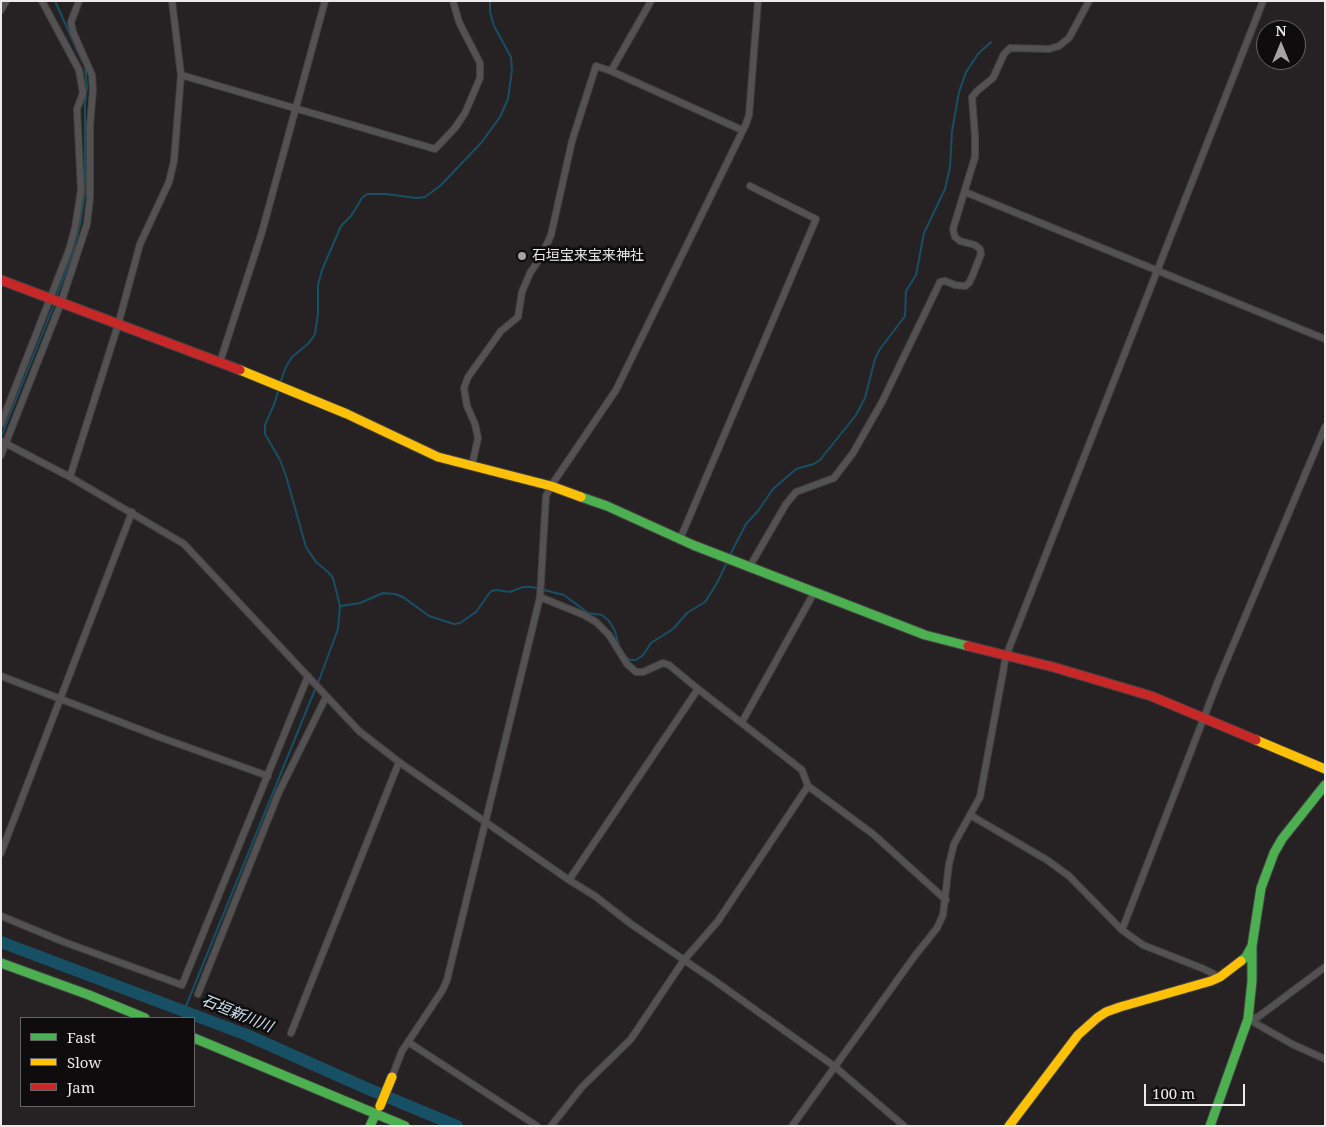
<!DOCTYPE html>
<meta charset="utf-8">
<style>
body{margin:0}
#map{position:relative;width:1326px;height:1127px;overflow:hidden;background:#262224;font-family:"Noto Serif",serif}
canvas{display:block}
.frame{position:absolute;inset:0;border:2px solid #ede9ea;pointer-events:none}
.legend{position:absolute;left:20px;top:1017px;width:175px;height:90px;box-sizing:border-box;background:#0e0c0d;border:1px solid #676465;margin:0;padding:6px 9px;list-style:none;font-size:15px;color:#ede9ea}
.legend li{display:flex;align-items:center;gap:10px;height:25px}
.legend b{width:25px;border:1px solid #676465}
.north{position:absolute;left:1256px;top:20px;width:50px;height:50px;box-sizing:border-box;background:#0e0c0d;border:1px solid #676465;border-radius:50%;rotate:0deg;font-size:14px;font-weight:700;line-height:20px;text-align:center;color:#ede9ea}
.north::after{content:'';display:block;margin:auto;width:18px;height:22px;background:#a7a3a5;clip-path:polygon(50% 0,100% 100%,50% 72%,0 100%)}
.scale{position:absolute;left:1144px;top:1084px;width:101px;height:22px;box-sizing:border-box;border:2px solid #ede9ea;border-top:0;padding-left:6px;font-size:15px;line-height:18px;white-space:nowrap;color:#ede9ea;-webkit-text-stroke:4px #0e0c0d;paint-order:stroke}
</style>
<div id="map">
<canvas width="1326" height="1127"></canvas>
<div class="frame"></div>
<ul class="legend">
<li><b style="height:6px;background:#4caf50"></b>Fast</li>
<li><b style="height:6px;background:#ffc107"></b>Slow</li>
<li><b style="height:6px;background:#c62828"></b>Jam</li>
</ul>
<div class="north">N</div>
<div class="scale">100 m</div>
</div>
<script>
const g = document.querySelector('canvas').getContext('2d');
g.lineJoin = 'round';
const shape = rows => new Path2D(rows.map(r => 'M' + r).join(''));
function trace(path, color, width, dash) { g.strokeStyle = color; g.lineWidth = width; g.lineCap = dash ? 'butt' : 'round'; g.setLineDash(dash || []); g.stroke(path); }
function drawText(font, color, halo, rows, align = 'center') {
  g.font = font + ' "Noto Serif","Noto Sans JP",serif'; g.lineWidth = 5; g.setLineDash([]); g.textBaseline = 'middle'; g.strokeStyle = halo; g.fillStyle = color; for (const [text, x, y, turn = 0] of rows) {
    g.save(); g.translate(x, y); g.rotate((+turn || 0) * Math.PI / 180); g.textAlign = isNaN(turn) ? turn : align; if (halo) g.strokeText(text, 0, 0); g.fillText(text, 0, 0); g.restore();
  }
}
const stream = shape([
 [55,1,82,61],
 [56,298,73,253,80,224,85,193,85,103,87,87,85,67],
 [280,383,286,367,292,357,309,343,315,334,318,313,318,285,322,270,341,226,351,216,362,198,367,194,386,194,416,198,425,197,440,186,481,143,500,117,508,99,512,70,511,57,494,26,490,12,490,1],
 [279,388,275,402,265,425,265,434,280,460,286,476,306,547,316,562,328,572,333,578,340,606,338,629,318,683],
 [1,437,55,302],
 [730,555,746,524,758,511,773,489,796,469,814,464,820,460,856,415,865,398,875,359,880,349,905,316,906,291,916,275,924,233,945,189,950,167,952,131,959,92,966,72,978,54,991,42],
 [341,606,360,603,383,593,395,594,403,597,429,616,454,624,460,623,476,612,491,591,497,590,510,592,523,587,532,587,564,595,588,613,602,615,609,621,615,631,619,646],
 [626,657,630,660,636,660,643,655,651,643,673,629,687,613,705,602,717,583,727,562],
 [184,1011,316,687]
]);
const river = shape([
 [1,942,247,1035,366,1088,457,1126]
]);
const street = shape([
 [1,10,6,1],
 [611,71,651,1],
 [181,75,435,149,455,128,465,113,480,78,480,63,459,22,453,1],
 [965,192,1325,339],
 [220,362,262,232,325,1],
 [1,424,69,250,75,228,81,190,77,109,83,93,79,70,42,1],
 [1,441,70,477,184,544,359,731,399,762,569,880,595,896,631,924,715,981,834,1066,904,1126],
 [1,455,61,303,87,224,90,198,90,125,93,90,92,75,73,32,71,22,79,1],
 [472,465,478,438,475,424,467,406,464,388,468,377,501,331,518,317,522,292,530,273,542,255,551,235,572,141,596,66,611,71,742,130],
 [70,477,118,325,140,244,169,182,174,161,181,75,172,1],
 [680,539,816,219,750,186],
 [750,566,786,504,796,492,834,478,853,453,882,402,940,282,945,281,955,285,965,286,969,283,972,277,981,254,980,249,975,245,960,241,955,237,953,229,975,157,975,136,972,97,977,91,993,78,1004,54,1010,48,1049,49,1059,46,1069,38,1089,1],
 [540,597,584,615,596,622,609,635,627,664,636,672,643,672,663,663,669,665,698,689,802,770,808,786,873,834,946,900],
 [1,676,162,738,268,776],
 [742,722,815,591],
 [970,815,1047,860,1069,876,1122,930,1143,945,1204,969,1220,977],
 [1,853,132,512],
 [569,880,698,689],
 [1,916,64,942,182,985,308,676],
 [1122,930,1218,681,1325,427],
 [198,994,279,792,326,697],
 [1248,1019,1258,1017,1325,967],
 [1248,1019,1292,1044,1325,1059],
 [291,1033,399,762],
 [408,1042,537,1126],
 [392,1077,402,1051,442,991,447,980,540,597,546,496,551,486,616,390,746,124,749,115,758,1],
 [551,1126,582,1087,631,1039,684,960,718,921,808,786],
 [792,1126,914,957,937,928,943,915,949,864,954,844,980,797,1006,656,1263,1]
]);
const fast = shape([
 [581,497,607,506,693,545,925,635,968,646],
 [1241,961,1246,957,1252,946,1261,888,1274,853,1282,839,1325,785],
 [1,963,89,995,145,1018],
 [194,1038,405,1126],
 [370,1126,376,1113],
 [1210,1126,1248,1019,1252,981,1252,946]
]);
const slow = shape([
 [240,370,347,414,438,457,551,486,581,497],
 [1256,740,1325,769],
 [380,1106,392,1077],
 [1009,1126,1078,1035,1097,1018,1106,1012,1120,1007,1211,981,1220,977,1241,961]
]);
const jam = shape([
 [1,280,240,370],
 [968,646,1053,667,1151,696,1256,740]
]);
const markers = [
 [522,256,5,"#a7a3a5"]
];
const poiNames = [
 ["石垣宝来宝来神社",532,256]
];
const waterNames = [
 ["石垣新川川",237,1014,22]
];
trace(stream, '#174f65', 2);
trace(river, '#174f65', 12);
trace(street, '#434041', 8);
trace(fast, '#434041', 11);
trace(slow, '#434041', 11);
trace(jam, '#434041', 11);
trace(street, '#545152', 6);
trace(fast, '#4caf50', 9);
trace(slow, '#ffc107', 9);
trace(jam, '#c62828', 9);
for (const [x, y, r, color] of markers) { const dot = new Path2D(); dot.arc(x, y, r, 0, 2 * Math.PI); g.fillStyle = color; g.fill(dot); trace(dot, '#0e0c0d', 2); }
drawText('14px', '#ede9ea', '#0e0c0d', poiNames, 'left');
drawText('italic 15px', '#cde4f0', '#0e0c0d', waterNames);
</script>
